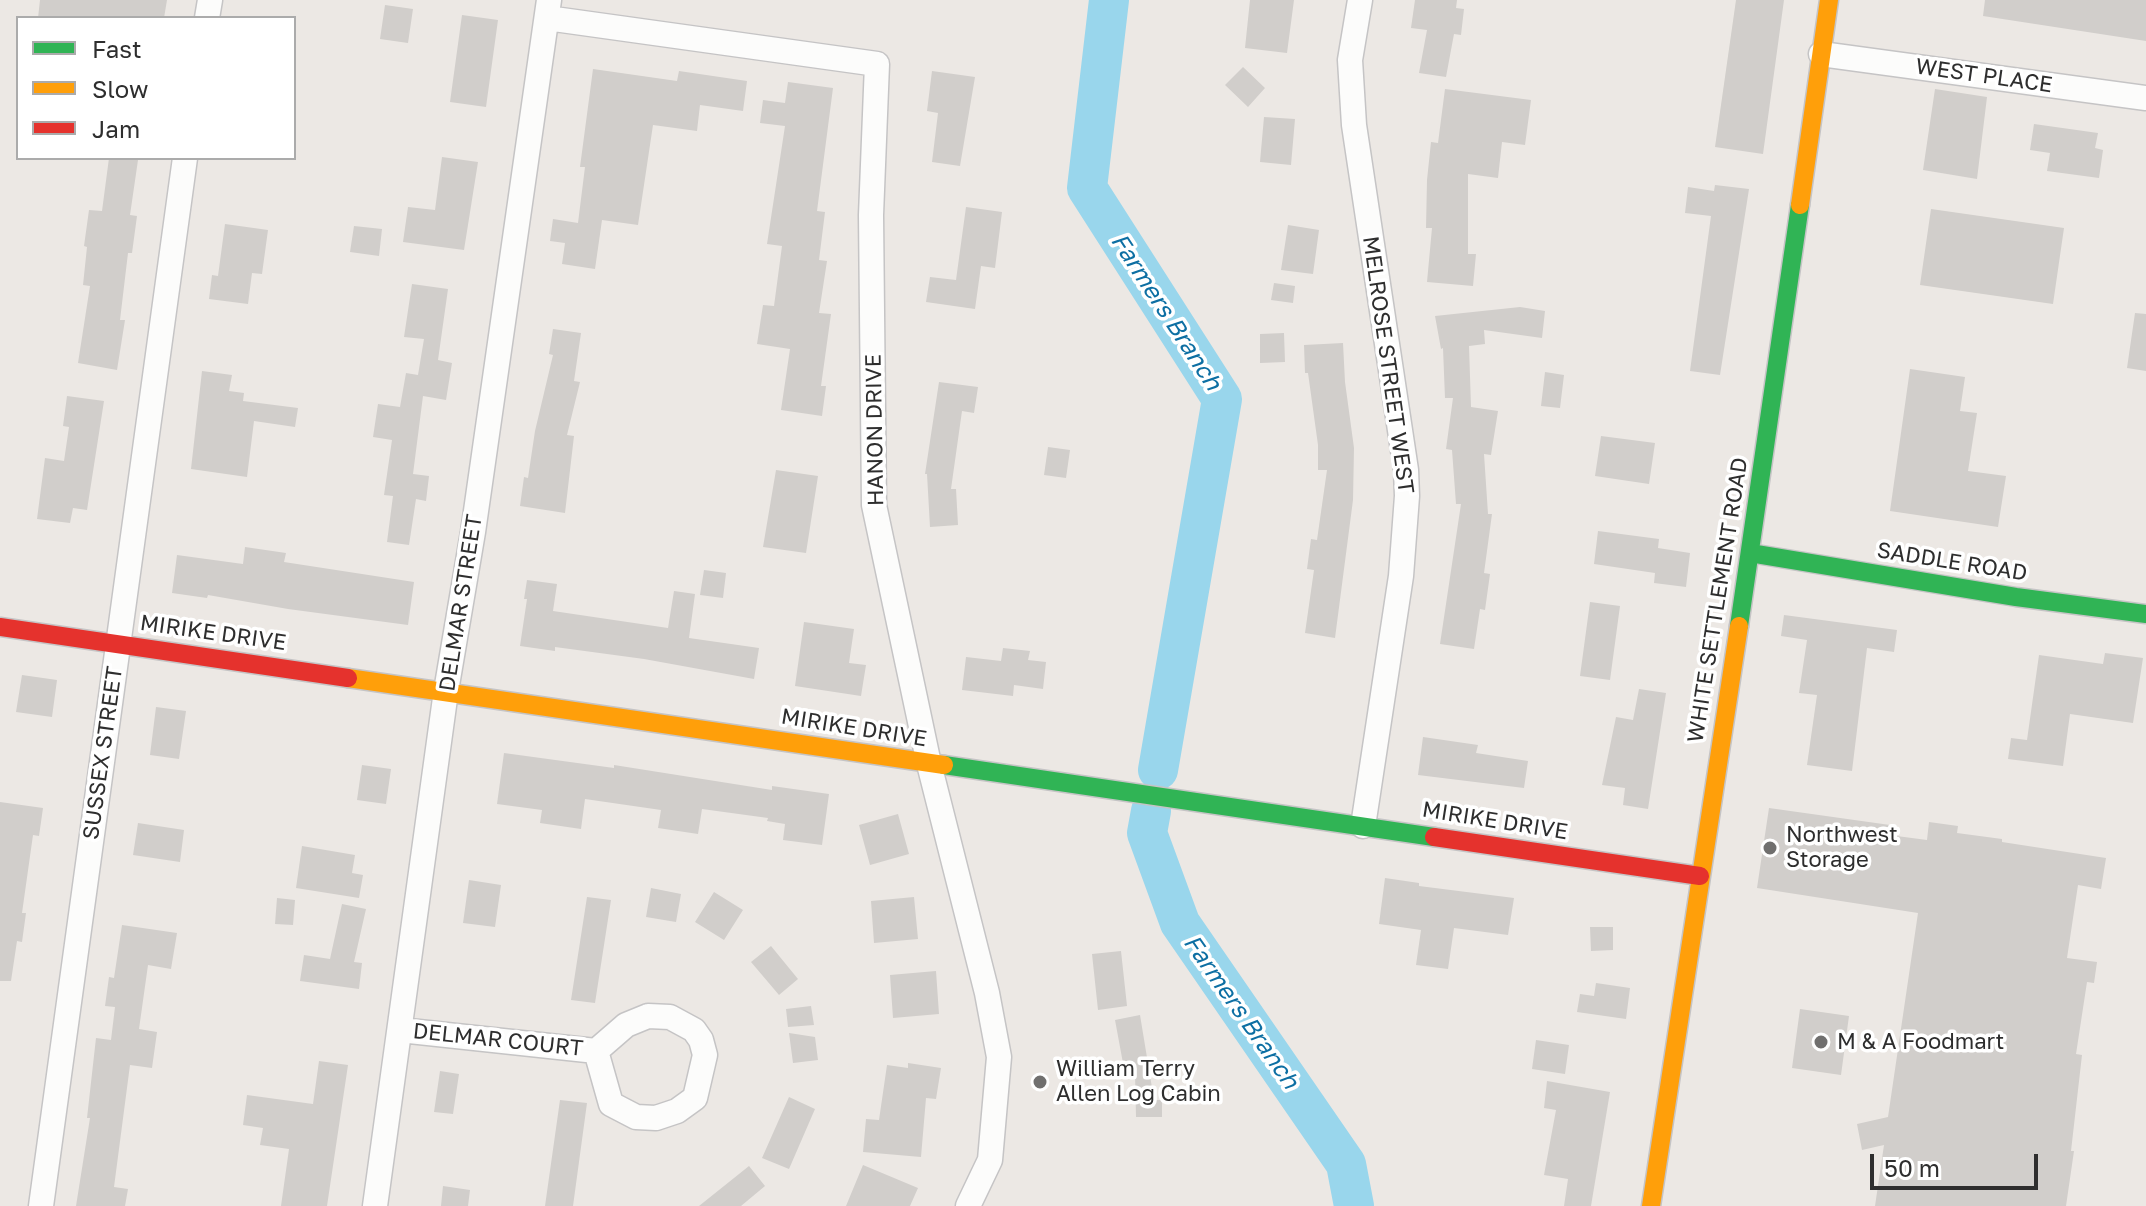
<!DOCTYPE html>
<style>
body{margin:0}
#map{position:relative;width:2146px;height:1206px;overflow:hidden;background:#ece8e4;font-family:"Golos Text",sans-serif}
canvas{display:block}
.legend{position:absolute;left:16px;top:16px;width:280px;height:144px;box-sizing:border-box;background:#fff;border:2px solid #ababab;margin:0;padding:10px 14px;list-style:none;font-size:24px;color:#2e2e2e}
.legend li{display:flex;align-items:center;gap:16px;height:40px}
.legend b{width:40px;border:2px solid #ababab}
.scale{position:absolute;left:1870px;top:1154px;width:168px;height:36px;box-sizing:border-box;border:4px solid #2e2e2e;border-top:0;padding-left:10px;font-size:24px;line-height:28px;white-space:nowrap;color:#2e2e2e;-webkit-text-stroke:6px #fff;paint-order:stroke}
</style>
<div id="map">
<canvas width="2146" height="1206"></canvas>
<ul class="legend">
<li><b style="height:10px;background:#30b455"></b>Fast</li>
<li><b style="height:10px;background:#ff9f0a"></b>Slow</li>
<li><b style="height:10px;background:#e5322d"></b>Jam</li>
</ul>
<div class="scale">50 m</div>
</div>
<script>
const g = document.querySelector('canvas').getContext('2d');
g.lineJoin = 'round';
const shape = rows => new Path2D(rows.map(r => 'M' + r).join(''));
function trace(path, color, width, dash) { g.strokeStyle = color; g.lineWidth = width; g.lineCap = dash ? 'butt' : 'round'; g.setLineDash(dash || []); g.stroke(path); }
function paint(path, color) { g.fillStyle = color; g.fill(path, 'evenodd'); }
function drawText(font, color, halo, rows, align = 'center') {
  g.font = font + ' "Golos Text",sans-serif'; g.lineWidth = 7; g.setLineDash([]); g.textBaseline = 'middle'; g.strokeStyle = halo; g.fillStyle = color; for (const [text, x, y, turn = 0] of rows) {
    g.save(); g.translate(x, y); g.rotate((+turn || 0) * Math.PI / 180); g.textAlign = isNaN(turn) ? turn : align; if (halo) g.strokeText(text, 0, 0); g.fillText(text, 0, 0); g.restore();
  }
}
const river = shape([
 [1109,0,1087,188,1222,399,1158,770],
 [1151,811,1147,833,1180,923,1346,1164,1354,1206]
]);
const building = shape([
 [40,0,167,0,164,18,38,18],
 [1250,0,1294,0,1287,53,1245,48],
 [1415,0,1457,0,1456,8,1464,9,1461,35,1454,34,1446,77,1419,73,1427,30,1411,28],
 [1736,0,1784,0,1763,154,1715,147],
 [1985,0,2146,0,2146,41,1983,16],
 [385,5,413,9,408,43,380,39],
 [462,15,498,20,486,107,450,102],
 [1243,67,1265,88,1248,107,1225,85],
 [593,69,677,81,679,71,747,81,743,111,700,105,697,131,653,125,638,225,602,220,595,269,562,264,565,243,550,241,553,219,578,223,585,167,580,167],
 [932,71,975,77,960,166,932,162,938,113,927,111],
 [788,82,833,88,817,211,825,212,819,260,827,261,819,313,831,314,821,386,826,386,822,416,781,410,790,349,757,344,763,305,774,306,782,246,767,244,785,126,760,123,763,100,785,103],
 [1445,89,1531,100,1525,145,1502,142,1498,178,1468,174,1468,254,1476,254,1473,286,1427,282,1432,228,1426,228,1427,180,1431,142,1438,143],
 [1935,89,1987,97,1977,179,1923,170],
 [1264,117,1295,119,1291,165,1260,162],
 [2034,124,2098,133,2095,148,2103,150,2099,178,2047,171,2050,153,2030,150],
 [442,157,478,162,464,250,403,242,408,207,435,210],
 [109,158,138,160,130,215,137,216,132,253,128,253,120,320,125,320,117,370,78,363,90,286,83,285,87,247,84,246,89,210,102,211],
 [1715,185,1749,189,1720,375,1690,371,1711,216,1685,213,1688,187,1714,191],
 [966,207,1002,212,995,268,981,266,975,309,926,302,930,277,956,280],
 [1931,209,2064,228,2053,304,1920,285],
 [225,224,268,230,262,274,252,273,248,304,209,299,212,275,218,276],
 [1288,225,1319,230,1313,274,1281,270],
 [354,226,382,229,379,256,350,252],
 [1274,283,1295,286,1293,303,1271,300],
 [412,284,448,289,438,360,452,363,446,400,423,396,413,474,429,476,426,501,416,499,409,545,387,542,393,496,384,495,392,440,373,437,378,404,400,407,406,373,418,375,424,339,404,337],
 [1520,307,1545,311,1542,338,1484,330,1485,344,1469,346,1471,407,1498,411,1491,455,1484,454,1488,514,1492,514,1484,573,1490,574,1485,610,1480,609,1474,649,1440,644,1461,504,1456,504,1452,450,1446,449,1453,398,1445,398,1443,348,1441,349,1435,316],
 [2135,313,2146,314,2146,371,2127,368],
 [553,329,581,333,574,381,580,382,567,435,574,436,565,513,520,506,524,477,528,478,535,431,553,355,549,354],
 [1284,333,1285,362,1260,363,1260,334],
 [1343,343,1345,382,1354,448,1353,500,1335,638,1305,633,1314,570,1307,569,1311,539,1317,540,1327,470,1318,470,1318,445,1308,373,1305,373,1304,345],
 [1910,369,1965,377,1960,411,1977,413,1968,471,2006,476,1998,527,1890,511],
 [202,371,232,375,229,391,244,393,243,401,298,408,295,427,254,421,247,477,191,469],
 [1545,372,1564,375,1560,408,1541,406],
 [939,382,978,387,974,413,962,411,951,489,956,489,958,525,930,527,927,474,925,474],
 [67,396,104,401,87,510,73,508,70,523,37,519,45,458,64,461,69,427,63,426],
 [1601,436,1655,443,1649,484,1595,476],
 [1048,447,1070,450,1066,478,1044,475],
 [776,470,818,476,806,553,763,547],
 [1598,531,1659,539,1658,548,1690,553,1686,587,1654,583,1655,573,1594,564],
 [245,547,286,553,284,562,414,582,408,625,288,609,208,595,207,598,172,593,177,555,243,564],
 [704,570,726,573,723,598,700,595],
 [527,580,557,584,553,611,668,628,674,591,695,594,689,638,759,648,754,679,644,659,555,647,555,651,520,646,527,599,524,599],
 [1590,602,1620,606,1610,680,1580,676],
 [1784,615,1897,630,1894,652,1867,648,1852,771,1807,765,1817,695,1799,693,1807,640,1781,636],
 [804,622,854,629,849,663,866,665,861,696,795,686],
 [1003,648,1030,651,1028,660,1046,662,1043,689,1014,685,1013,696,962,690,966,657,1001,661],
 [2105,653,2143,658,2133,723,2070,714,2063,766,2008,759,2011,738,2027,740,2039,655,2103,664],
 [22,675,57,680,52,717,16,712],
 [1639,689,1666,693,1648,809,1623,805,1625,788,1602,785,1616,717,1633,720],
 [156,707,186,711,179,759,150,755],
 [1423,737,1478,745,1476,753,1528,761,1524,788,1418,775],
 [504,753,614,768,614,765,772,790,772,786,829,794,822,845,783,840,785,824,767,821,768,818,702,809,698,834,658,828,661,810,585,799,581,829,540,823,542,810,497,804],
 [362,765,391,769,386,804,357,800],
 [0,802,43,808,39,836,33,835,22,913,26,913,22,942,17,941,11,981,0,981],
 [1769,808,1890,825,1889,835,1927,840,1929,822,1958,826,1957,833,2002,839,2002,842,2106,858,2101,889,2078,885,2067,958,2097,962,2094,983,2087,982,2076,1054,2082,1055,2071,1151,2074,1151,2066,1206,1875,1206,1884,1145,1862,1150,1857,1124,1888,1117,1918,913,1757,888],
 [898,814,909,854,870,865,859,825],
 [138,823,184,830,180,862,133,855],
 [302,846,355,855,352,873,363,875,359,898,296,888],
 [1385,878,1419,883,1419,886,1514,898,1508,935,1454,928,1448,969,1416,965,1421,930,1379,924],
 [469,880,501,885,495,927,463,923],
 [651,888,681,894,676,922,646,917],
 [714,892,743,910,724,940,695,922],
 [587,897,611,900,595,1003,571,1000],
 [914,897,918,939,874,943,871,901],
 [277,898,295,900,293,925,275,924],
 [342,904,366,909,354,962,362,963,359,989,300,981,304,955,330,959],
 [122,925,177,933,171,969,148,965,139,1029,157,1032,152,1068,130,1065,114,1187,128,1189,125,1206,76,1206,90,1118,87,1118,96,1038,111,1040,115,1007,105,1006,109,977,114,978],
 [1590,927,1613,927,1613,950,1591,951],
 [771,946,798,979,779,995,751,962],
 [1121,951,1127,1006,1098,1010,1092,954],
 [936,971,939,1014,893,1018,890,975],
 [1596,983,1630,988,1626,1019,1577,1012,1580,994,1594,996],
 [811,1006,814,1025,788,1027,786,1009],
 [1800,1009,1849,1016,1841,1075,1792,1068],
 [1140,1015,1154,1100,1162,1100,1162,1117,1136,1117,1135,1072,1125,1074,1115,1020],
 [789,1033,815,1037,818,1060,793,1063],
 [1536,1040,1569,1045,1565,1074,1532,1069],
 [319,1061,348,1065,327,1206,281,1206,289,1149,260,1145,263,1128,243,1125,247,1095,313,1104],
 [908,1063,941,1068,936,1099,926,1098,921,1157,863,1152,866,1119,879,1120,887,1065,908,1068],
 [440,1071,459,1074,453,1114,434,1112],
 [1547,1081,1610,1092,1591,1206,1564,1206,1568,1179,1544,1175,1556,1110,1544,1108],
 [789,1097,815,1109,789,1169,762,1158],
 [560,1100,587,1103,573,1206,545,1206],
 [863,1165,918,1188,910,1206,846,1206],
 [749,1166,765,1186,741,1206,699,1206],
 [443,1186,470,1190,468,1206,441,1206]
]);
const street = shape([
 [1360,0,1350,60,1354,125,1406,470,1407,496,1401,576,1363,826],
 [207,18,210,0],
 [547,18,877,64,871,215,874,505,929,764,987,993,999,1057,990,1160,968,1206],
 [1821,54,2146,98],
 [648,1016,670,1017,694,1030,701,1040,705,1055,695,1098,677,1111,656,1118,636,1117,611,1104,596,1051,626,1025,648,1016],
 [400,1030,596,1051],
 [41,1206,185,158],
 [375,1206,446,691,473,532,549,0]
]);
const fast = shape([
 [1750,553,2016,597,2146,614],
 [1739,626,1800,205],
 [944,765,1434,837]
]);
const slow = shape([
 [1800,205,1829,0],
 [348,678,944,765],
 [1651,1206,1739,626]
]);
const jam = shape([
 [0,627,348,678],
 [1434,837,1700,876]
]);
const markers = [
 [1770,848,8,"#706f6e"],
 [1821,1042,8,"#706f6e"],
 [1040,1082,8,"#706f6e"]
];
const streetNames = [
 ["WEST PLACE",1984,76,8],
 ["MELROSE STREET WEST",1388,365,82],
 ["HANON DRIVE",875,430,-91],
 ["SADDLE ROAD",1952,562,9],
 ["WHITE SETTLEMENT ROAD",1718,600,-81],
 ["DELMAR STREET",461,603,-81],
 ["MIRIKE DRIVE",213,633,8],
 ["MIRIKE DRIVE",854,728,9],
 ["SUSSEX STREET",103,753,-82],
 ["MIRIKE DRIVE",1495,821,9],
 ["DELMAR COURT",498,1040,6]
];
const poiNames = [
 ["Northwest",1786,835],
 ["Storage",1786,860],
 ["M & A Foodmart",1837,1042],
 ["William Terry",1056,1069],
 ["Allen Log Cabin",1056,1094]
];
const waterNames = [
 ["Farmers Branch",1166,312,57],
 ["Farmers Branch",1241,1012,55]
];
trace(river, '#99d6ec', 40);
paint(building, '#d1cecb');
trace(street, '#c5c4c5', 27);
trace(fast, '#c5c4c5', 21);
trace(slow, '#c5c4c5', 21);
trace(jam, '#c5c4c5', 21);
trace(street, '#fcfcfb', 24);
trace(fast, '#30b455', 18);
trace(slow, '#ff9f0a', 18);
trace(jam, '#e5322d', 18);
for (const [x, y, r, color] of markers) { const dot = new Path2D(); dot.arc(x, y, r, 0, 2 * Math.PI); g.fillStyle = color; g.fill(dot); trace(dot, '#fff', 3); }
drawText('22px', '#2e2e2e', '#fff', streetNames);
drawText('22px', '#2e2e2e', '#fff', poiNames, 'left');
drawText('italic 24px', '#0d6fa3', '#fff', waterNames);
</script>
